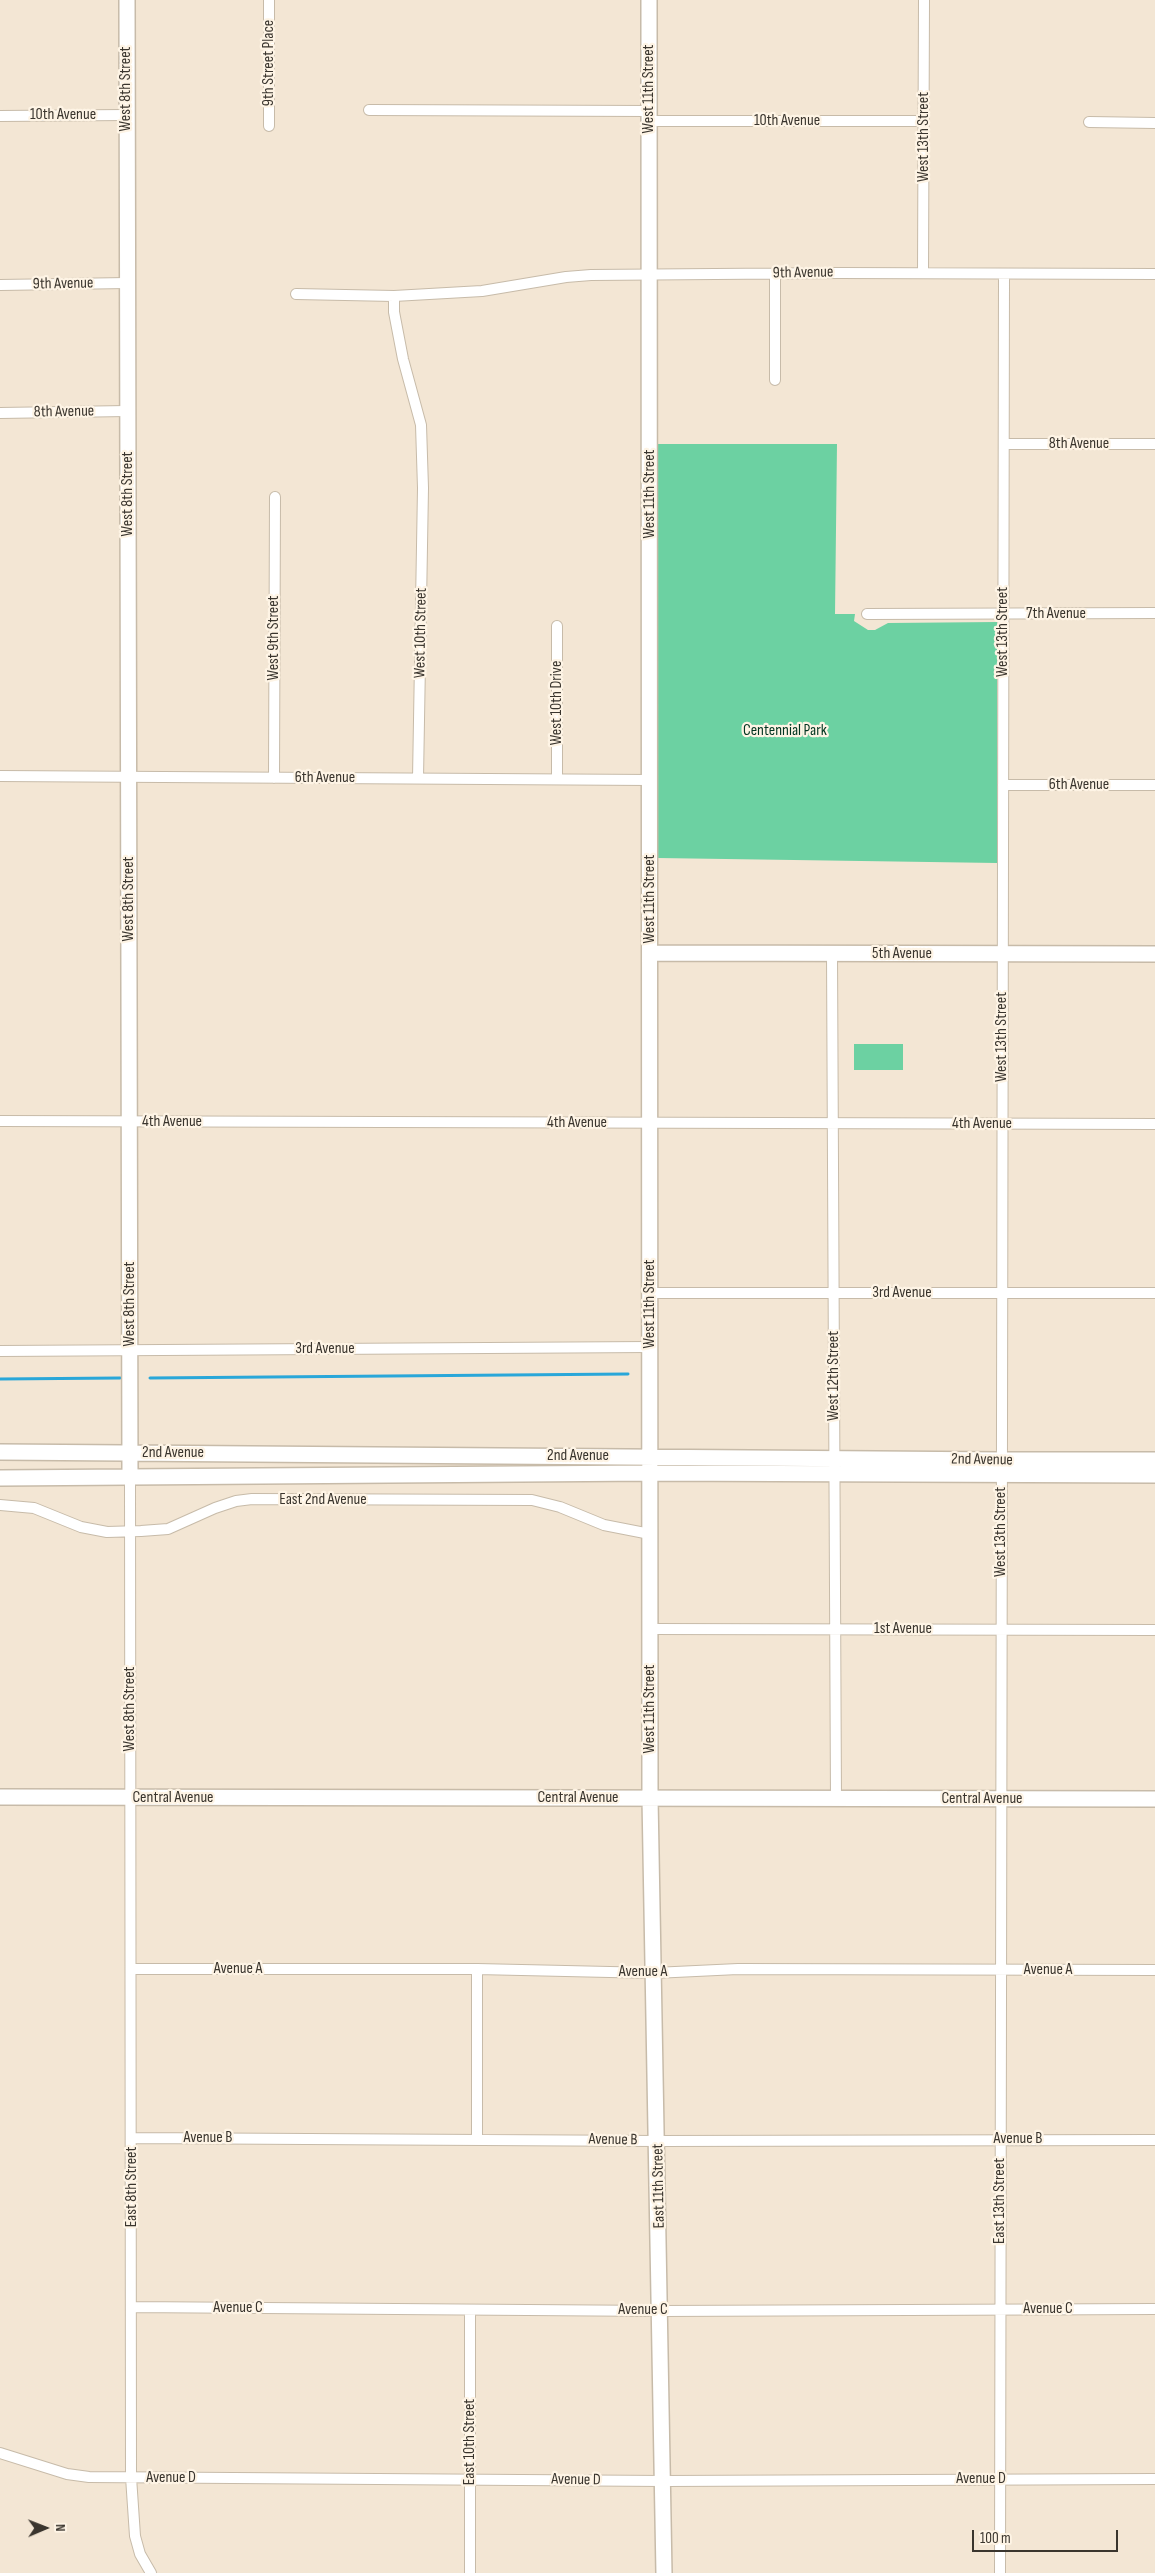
<!DOCTYPE html>
<style>
body{margin:0}
#map{position:relative;width:1155px;height:2573px;overflow:hidden;background:#f3e6d4;font-family:"Sofia Sans Condensed",sans-serif}
canvas{display:block}
.north{position:absolute;left:20px;top:2503px;width:50px;height:50px;-webkit-text-stroke:4px #fef4e5;paint-order:stroke;rotate:89deg;font-size:14px;font-weight:700;line-height:20px;text-align:center;color:#3a352e}
.north::after{content:'';display:block;margin:auto;width:18px;height:22px;background:#3a352e;clip-path:polygon(50% 0,100% 100%,50% 72%,0 100%)}
.scale{position:absolute;left:972px;top:2530px;width:146px;height:22px;box-sizing:border-box;border:2px solid #3a352e;border-top:0;padding-left:6px;font-size:15px;line-height:18px;white-space:nowrap;color:#3a352e;-webkit-text-stroke:4px #fef4e5;paint-order:stroke}
</style>
<div id="map">
<canvas width="1155" height="2573"></canvas>
<div class="north">N</div>
<div class="scale">100 m</div>
</div>
<script>
const g = document.querySelector('canvas').getContext('2d');
g.lineJoin = 'round';
function paint(path, color) { g.fillStyle = color; g.fill(path, 'evenodd'); }
const shape = rows => new Path2D(rows.map(r => 'M' + r).join(''));
function trace(path, color, width, dash) { g.strokeStyle = color; g.lineWidth = width; g.lineCap = dash ? 'butt' : 'round'; g.setLineDash(dash || []); g.stroke(path); }
function drawText(font, color, halo, rows, align = 'center') {
  g.font = font + ' "Sofia Sans Condensed",sans-serif'; g.lineWidth = 4.5; g.setLineDash([]); g.textBaseline = 'middle'; g.strokeStyle = halo; g.fillStyle = color; for (const [text, x, y, turn = 0] of rows) {
    g.save(); g.translate(x, y); g.rotate((+turn || 0) * Math.PI / 180); g.textAlign = isNaN(turn) ? turn : align; if (halo) g.strokeText(text, 0, 0); g.fillText(text, 0, 0); g.restore();
  }
}
const green = shape([
 [657,444,837,444,835,614,855,614,854,621,868,630,875,630,888,623,997,622,997,863,658,858],
 [854,1044,903,1044,903,1070,854,1070]
]);
const stream = shape([
 [150,1378,628,1374],
 [0,1379,120,1378]
]);
const street = shape([
 [369,110,649,111],
 [0,116,126,115],
 [649,121,924,121],
 [1089,122,1155,123],
 [269,126,269,0],
 [775,273,775,380],
 [923,273,924,0],
 [0,285,127,283],
 [296,294,394,296,482,291,566,277,591,275,839,273,1155,274],
 [394,296,394,312,403,359,421,425,423,488,418,778],
 [0,413,127,411],
 [1004,444,1155,444],
 [867,614,1155,613],
 [0,776,650,780],
 [274,778,275,497],
 [557,779,557,626],
 [1003,785,1155,785],
 [832,953,836,1799],
 [0,1121,1155,1124],
 [650,1293,1155,1293],
 [0,1351,650,1347],
 [130,1476,131,2477,135,2536,140,2554,151,2573],
 [0,1505,34,1508,81,1527,107,1532,141,1531,168,1529,215,1508,236,1501,252,1499,532,1500,560,1507,604,1525,650,1534],
 [650,1629,1155,1630],
 [131,1969,477,1969,654,1973,738,1969,1155,1970],
 [132,2138,658,2141,1155,2140],
 [477,2138,477,1969],
 [131,2307,660,2311,1155,2309],
 [470,2310,470,2573],
 [0,2453,67,2474,89,2477,664,2481,1155,2479],
 [1000,2573,1004,274]
]);
const secondary = shape([
 [127,0,130,1476],
 [649,0,650,1798,664,2573],
 [650,953,1155,954],
 [0,1452,1001,1460,1155,1460],
 [0,1478,650,1473,1155,1475],
 [0,1797,1155,1799]
]);
const streetNames = [
 ["9th Street Place",269,63,-90],
 ["West 8th Street",126,89,-90],
 ["West 11th Street",649,89,-90],
 ["10th Avenue",63,115],
 ["10th Avenue",787,121],
 ["West 13th Street",924,137,-90],
 ["9th Avenue",803,273,-1],
 ["9th Avenue",63,284,-1],
 ["8th Avenue",64,412,-1],
 ["8th Avenue",1079,444],
 ["West 8th Street",128,494,-90],
 ["West 11th Street",650,494,-90],
 ["7th Avenue",1056,614],
 ["West 13th Street",1003,632,-90],
 ["West 10th Street",421,633,-89],
 ["West 9th Street",274,638,-90],
 ["West 10th Drive",557,703,-90],
 ["6th Avenue",325,778],
 ["6th Avenue",1079,785],
 ["West 8th Street",129,899,-90],
 ["West 11th Street",650,899,-90],
 ["5th Avenue",902,954],
 ["West 13th Street",1002,1037,-90],
 ["4th Avenue",172,1122],
 ["4th Avenue",577,1123],
 ["4th Avenue",982,1124],
 ["3rd Avenue",902,1293],
 ["West 8th Street",130,1304,-90],
 ["West 11th Street",650,1304,-90],
 ["3rd Avenue",325,1349],
 ["West 12th Street",834,1376,-90],
 ["2nd Avenue",173,1453],
 ["2nd Avenue",578,1456],
 ["2nd Avenue",982,1460,1],
 ["East 2nd Avenue",323,1500],
 ["West 13th Street",1001,1532,-90],
 ["1st Avenue",903,1629],
 ["West 8th Street",130,1709,-90],
 ["West 11th Street",650,1709,-90],
 ["Central Avenue",173,1798],
 ["Central Avenue",578,1798],
 ["Central Avenue",982,1799],
 ["Avenue A",238,1969],
 ["Avenue A",1048,1970],
 ["Avenue A",643,1972],
 ["Avenue B",208,2138],
 ["Avenue B",1018,2139],
 ["Avenue B",613,2140,1],
 ["East 11th Street",659,2186,-91],
 ["East 8th Street",132,2187,-90],
 ["East 13th Street",1000,2201,-90],
 ["Avenue C",238,2308],
 ["Avenue C",1048,2309],
 ["Avenue C",643,2310],
 ["East 10th Street",470,2442,-90],
 ["Avenue D",171,2478],
 ["Avenue D",981,2479],
 ["Avenue D",576,2480,1]
];
const parkNames = [
 ["Centennial Park",785,731]
];
paint(green, '#6cd1a2');
trace(stream, '#29a7d9', 3);
trace(street, '#c7bba9', 12);
trace(secondary, '#c7bba9', 18);
trace(street, '#fff', 10);
trace(secondary, '#fff', 15);
drawText('16px', '#3a352e', '#fef4e5', streetNames);
drawText('16px', '#023521', '#fef4e5', parkNames);
</script>
